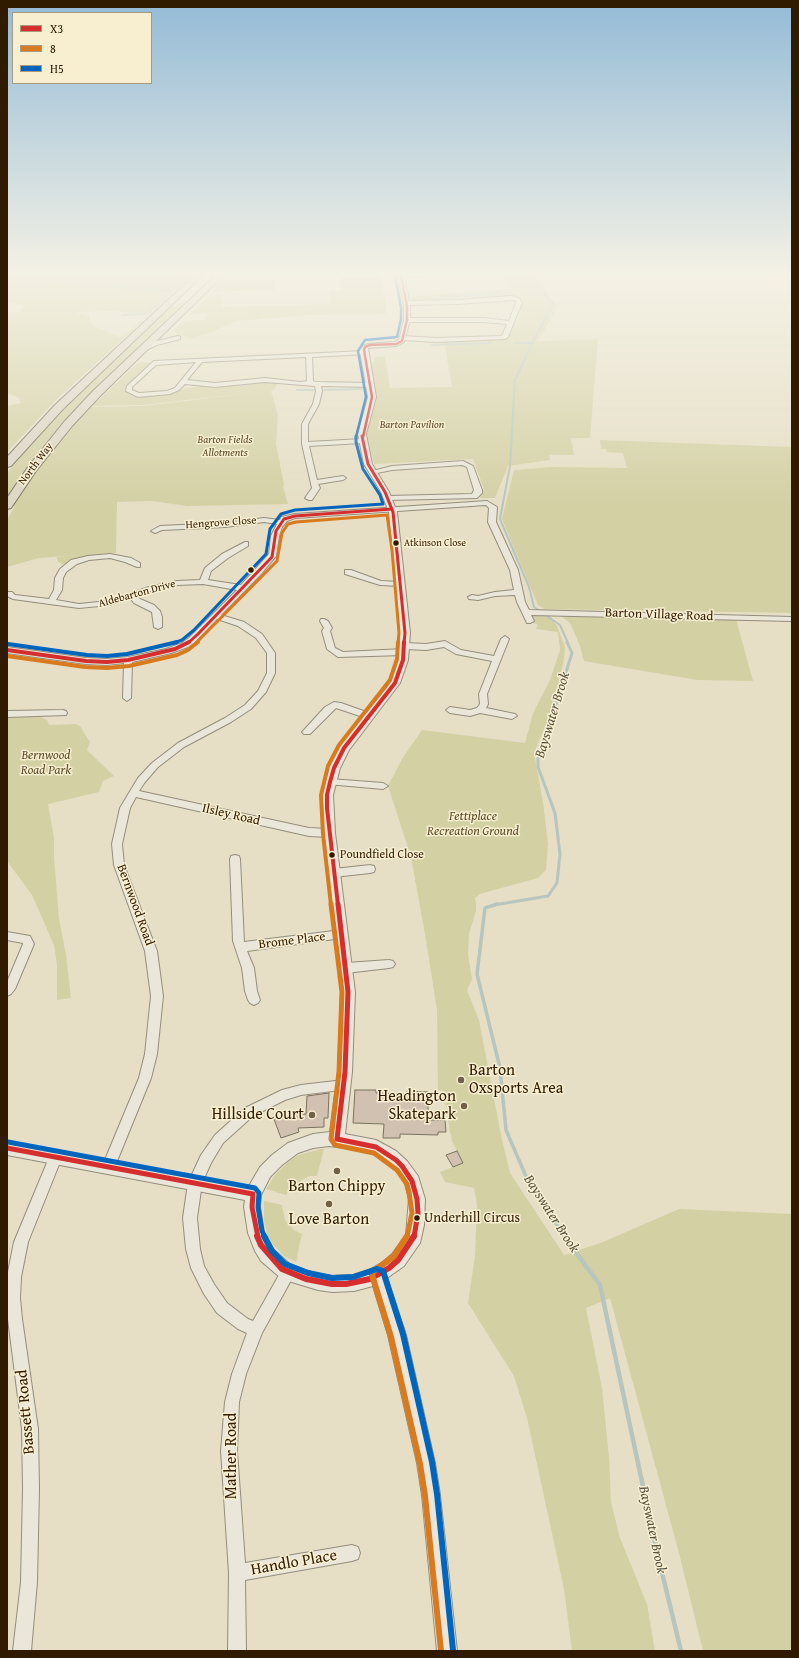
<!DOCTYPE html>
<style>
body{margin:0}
#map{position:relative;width:799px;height:1658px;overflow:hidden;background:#e6dfc6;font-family:"Gentium Book Plus",serif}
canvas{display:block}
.frame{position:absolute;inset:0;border:8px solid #301b00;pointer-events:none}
.legend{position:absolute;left:12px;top:12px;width:140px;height:72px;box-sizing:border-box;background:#f8efd1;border:1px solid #a89a7d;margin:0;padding:5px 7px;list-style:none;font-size:12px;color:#301b00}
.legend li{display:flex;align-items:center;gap:8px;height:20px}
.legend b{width:20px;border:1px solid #a89a7d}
</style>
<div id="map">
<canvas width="799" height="1658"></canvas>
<div class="frame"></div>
<ul class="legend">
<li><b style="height:5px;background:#d62e2f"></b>X3</li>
<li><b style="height:5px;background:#d97a1e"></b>8</li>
<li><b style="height:5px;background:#0065bd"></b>H5</li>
</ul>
</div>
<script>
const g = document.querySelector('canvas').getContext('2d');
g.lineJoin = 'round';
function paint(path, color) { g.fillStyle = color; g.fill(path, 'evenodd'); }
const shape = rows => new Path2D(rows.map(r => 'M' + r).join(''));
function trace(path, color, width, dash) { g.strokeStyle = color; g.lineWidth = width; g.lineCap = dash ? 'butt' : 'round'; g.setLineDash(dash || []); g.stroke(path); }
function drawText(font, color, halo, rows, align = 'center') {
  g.font = font + ' "Gentium Book Plus",serif'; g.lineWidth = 3; g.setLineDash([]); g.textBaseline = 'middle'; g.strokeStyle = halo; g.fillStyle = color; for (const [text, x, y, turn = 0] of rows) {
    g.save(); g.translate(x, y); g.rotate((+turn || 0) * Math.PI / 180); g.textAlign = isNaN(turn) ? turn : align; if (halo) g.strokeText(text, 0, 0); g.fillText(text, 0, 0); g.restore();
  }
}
const green = shape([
 [7,274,194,274,56,400,7,452,8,406,21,403,19,398,7,393,7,312,20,312,23,307,25,306,7,302],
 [111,311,148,314,148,315,121,338,96,327,89,322,89,317,76,312],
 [500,274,535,274,555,304,559,305,538,341,598,339,590,438,571,438,574,455,549,455,550,460,508,466,495,498,480,498,484,489,473,459,374,464,367,434,377,398,372,366,375,357,385,356,390,388,452,387,444,341,507,339,518,322,522,304,522,298,518,296,474,299,473,297,456,298,457,300,413,301,411,297,513,288],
 [380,275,386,306,386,314,309,315,236,321,212,332,193,338,178,335,174,331,183,321,205,320,206,313,190,314,211,295,222,294,221,307,322,304,331,303,330,291,341,290,340,277],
 [275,279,275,290,212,292,222,281],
 [181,302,186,303,144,344,7,498,7,473,29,445,68,403,163,314],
 [139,362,154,363,129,387,129,391,138,395,154,394,201,386,241,386,265,382,278,383,274,390,271,391,278,415,276,444,284,485,283,487,288,504,187,506,152,501,117,502,116,553,99,554,78,559,77,558,65,565,58,562,56,557,77,555,39,558,7,567,7,520,15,506,10,506,18,492,31,480,48,452,86,409,90,407,144,406,249,393,143,405,92,406],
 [600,440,792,447,792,613,544,609,538,605,502,519,514,470,551,467,627,468,623,453,607,452,606,449,601,449],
 [530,614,548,614,557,626,565,647,564,659,552,711,534,753,543,802,548,844,546,870,538,878,480,894,475,898,476,903,476,911,469,934,468,955,472,979,467,990,479,1020,501,1135,510,1173,564,1255,603,1242,679,1209,792,1214,792,1651,703,1651,680,1557,610,1298,586,1308,602,1388,609,1457,611,1502,620,1538,647,1604,655,1651,572,1651,564,1589,527,1418,514,1376,468,1303,475,1256,477,1205,474,1188,445,1182,440,1172,463,1163,452,1141,451,1135,450,1133,444,1091,438,1090,437,1010,425,934,411,857,388,786,402,759,422,730,525,743,533,713,550,680,560,650,558,632,536,629,538,625,534,623],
 [561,616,736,619,753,681,698,680,584,661,580,646,570,623],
 [7,717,40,717,47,720,49,725,76,724,80,726,90,742,87,750,114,776,103,781,99,792,48,804,54,838,54,857,59,919,66,955,71,998,57,1000,57,965,54,945,32,895,7,861],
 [321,1149,324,1149,317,1176,309,1176,297,1183,296,1182,286,1195,266,1189,275,1175,289,1161,299,1155],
 [264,1201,282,1205,285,1220,294,1230,302,1234,297,1256,298,1256,296,1262,284,1256,272,1243,268,1237,264,1221]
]);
const streamFar3 = shape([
 [533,274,540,290,554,304,538,331,515,380,510,466,500,519,529,587,534,607,560,625,568,643],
 [53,282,172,291,146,314,123,315],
 [421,299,502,293],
 [515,343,532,343],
 [432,345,491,343],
 [297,390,315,390],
 [324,390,361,389]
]);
const streamFar2 = shape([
 [494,905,548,896,557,883,560,854,555,813,538,767,538,754,546,737,572,653,567,642]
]);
const streamFar1 = shape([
 [497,904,485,908,477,974,500,1068,506,1130,528,1181,565,1237]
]);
const stream = shape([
 [564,1236,600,1285,657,1552,681,1651]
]);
const building = shape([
 [355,1090,376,1090,376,1093,407,1094,407,1091,428,1092,428,1120,445,1120,446,1132,438,1132,438,1135,400,1134,400,1138,383,1138,384,1124,353,1123,355,1090],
 [329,1093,328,1118,324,1118,324,1127,298,1128,299,1132,281,1138,274,1119,292,1114,306,1114,307,1096,329,1093],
 [457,1151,463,1163,453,1167,446,1155,457,1151]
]);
const minor = shape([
 [401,274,428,274,425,276,402,277,399,275,401,274],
 [512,296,519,298,522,303,508,337,505,339,436,342,403,340,400,338,403,336,436,338,502,336,507,324,484,322,407,322,404,320,407,318,484,318,509,321,516,303,515,300,458,304,407,305,404,303,407,301,458,300,512,296],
 [364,351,366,352,366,354,312,357,313,381,315,382,370,383,373,385,370,387,321,386,322,391,319,404,308,424,308,442,362,439,365,441,362,443,309,446,317,480,343,476,346,478,343,480,318,484,320,488,312,500,309,500,305,498,312,488,302,444,302,424,313,404,316,391,315,386,265,382,215,387,185,384,179,390,170,394,138,397,126,391,127,386,154,361,364,351],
 [306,357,307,381,300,382,265,378,215,383,187,380,202,362,306,357],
 [196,362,175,388,167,391,139,393,132,390,132,387,156,365,196,362],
 [463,461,473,466,482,490,482,493,477,498,388,500,384,498,388,496,472,494,474,490,467,467,462,465,392,470,372,474,369,472,392,466,463,461],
 [487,501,497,507,496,522,518,570,525,602,529,610,792,617,792,621,531,615,534,621,530,623,527,623,517,602,515,595,495,596,478,600,469,599,468,597,472,595,478,596,495,592,514,590,510,570,488,522,489,508,486,505,295,518,287,521,282,527,279,536,276,556,261,574,221,615,244,622,262,634,275,653,275,673,266,692,251,709,231,722,184,747,158,767,145,782,139,791,309,828,329,829,333,830,334,833,333,836,329,837,309,836,136,797,130,808,122,844,124,865,157,951,163,996,157,1054,151,1078,113,1171,108,1173,103,1171,102,1167,139,1078,145,1054,151,996,145,951,114,865,112,844,120,808,138,778,152,763,178,743,225,718,245,705,258,691,267,673,267,653,256,638,238,626,217,619,195,642,188,647,171,653,132,662,131,698,127,701,123,698,124,663,107,665,86,664,7,653,7,647,86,658,107,659,128,657,166,649,182,643,189,638,237,590,203,584,177,585,151,591,137,596,140,599,154,605,160,611,162,617,162,627,158,629,154,627,152,612,134,603,130,598,109,605,79,608,13,599,7,596,7,592,12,592,15,595,49,599,54,590,55,578,60,569,71,560,88,556,110,554,131,558,140,563,140,567,137,567,125,562,110,558,89,560,77,564,66,572,63,578,62,590,56,600,79,604,108,601,149,587,177,581,200,580,205,568,222,554,245,542,248,542,248,546,228,558,211,571,208,580,241,585,269,554,271,536,277,524,264,522,225,527,162,530,155,533,151,531,160,526,225,523,264,518,280,520,281,517,295,514,487,501],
 [345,570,351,570,381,581,400,582,404,584,400,586,380,585,345,574,345,570],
 [321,619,324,619,328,621,332,628,330,631,335,648,343,652,404,649,408,652,404,655,338,657,327,649,322,631,324,628,320,621,321,619],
 [505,636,509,639,487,694,488,704,486,708,515,714,517,716,512,719,480,713,470,716,450,713,446,710,450,707,470,710,477,708,480,704,479,694,492,661,456,654,444,647,426,650,405,649,401,646,405,643,426,644,445,641,461,650,494,656,501,639,505,636],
 [334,702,341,703,372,714,374,716,369,719,336,708,310,734,304,734,302,732,304,730,325,707,334,702],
 [63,710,66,711,67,713,66,715,7,717,7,711,63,710],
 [330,779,383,783,388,786,383,789,327,784,325,782,327,780,330,779],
 [235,855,239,856,240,859,244,942,342,930,346,931,347,934,346,937,342,938,247,951,254,968,257,991,260,1000,258,1003,254,1005,250,1003,248,1000,245,991,242,968,233,941,230,859,231,856,235,855],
 [370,865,374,866,375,869,374,872,370,873,334,877,330,876,329,873,330,870,334,869,370,865],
 [7,932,30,936,34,944,15,989,11,994,7,996,7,982,23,944,23,943,7,940,7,932],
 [389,960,393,961,395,964,393,967,389,968,346,973,342,971,340,968,342,965,346,963,389,960],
 [344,1080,348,1081,350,1085,348,1089,301,1095,285,1100,253,1116,223,1143,211,1163,202,1183,197,1218,200,1249,204,1266,214,1284,227,1303,248,1319,253,1321,283,1268,288,1266,293,1268,295,1273,262,1333,246,1374,239,1402,237,1451,245,1563,352,1545,358,1547,360,1553,358,1559,352,1561,245,1580,246,1651,228,1651,229,1573,221,1451,225,1402,232,1374,247,1333,238,1329,217,1313,204,1294,191,1268,186,1249,183,1218,188,1183,201,1155,215,1135,245,1108,282,1090,301,1085,344,1080],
 [56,1151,61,1153,62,1157,28,1242,21,1277,20,1298,22,1319,38,1429,39,1489,37,1582,31,1651,13,1651,21,1582,23,1489,22,1429,8,1319,7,1277,14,1242,51,1153,56,1151]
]);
const tertiary = shape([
 [398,274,404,274,410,307,410,320,404,342,396,346,368,348,376,397,366,434,372,464,389,492,397,512,410,633,408,660,400,683,349,750,340,768,333,795,335,833,355,992,352,1072,345,1134,376,1140,396,1151,407,1161,418,1176,425,1199,424,1225,420,1243,404,1266,387,1278,406,1335,435,1463,440,1495,457,1651,437,1651,422,1495,417,1463,388,1335,373,1286,354,1291,332,1292,318,1290,282,1279,261,1261,255,1251,248,1233,244,1207,245,1200,7,1155,7,1141,249,1186,260,1167,272,1155,288,1143,313,1134,330,1132,338,1072,341,992,323,833,321,795,328,768,338,748,386,689,390,683,398,660,400,633,389,512,381,492,364,464,358,434,368,397,360,350,363,346,368,344,395,342,399,340,404,320,404,307,398,274],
 [329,1146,355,1149,373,1153,386,1161,397,1171,405,1184,409,1199,406,1235,392,1254,383,1262,367,1271,354,1275,332,1276,318,1274,292,1266,273,1249,264,1233,260,1207,261,1195,270,1177,282,1165,298,1153,313,1148,329,1146],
 [178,336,180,337,180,339,157,345,142,352,138,352,136,351,153,342,178,336]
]);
const trunk = shape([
 [196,274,204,274,63,409,11,466,7,467,7,457,55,405,196,274],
 [217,274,225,274,101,395,72,426,36,471,11,508,7,509,7,498,28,467,64,422,93,391,217,274]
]);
const bus1Far4 = shape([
 [363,437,372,397,364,350,365,347,370,345,396,344,402,341,407,320,407,307,401,274]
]);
const bus1Far3 = shape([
 [362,436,368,464,385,492,393,512,405,633,404,643],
 [188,643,198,634,272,557,276,531,284,519,295,516,392,509]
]);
const bus1Far2 = shape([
 [7,650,86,661,107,662,128,660,175,649,189,642],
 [338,905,327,808,327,795,330,782,334,768,344,748,395,683,403,660,404,642]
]);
const bus1Far1 = shape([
 [338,904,348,992,345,1072,337,1139,376,1147,396,1160,402,1166,412,1181,417,1199,418,1213,414,1237],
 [7,1148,253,1194,252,1207,258,1237]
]);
const bus1 = shape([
 [257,1236,261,1245,282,1269,306,1279,332,1284,346,1284,370,1279,389,1268,398,1260,414,1236]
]);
const bus2Far3 = shape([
 [196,643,277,561,282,533,288,524,296,522,387,515,392,550,399,633,398,643]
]);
const bus2Far2 = shape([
 [7,656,85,667,107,668,129,666,177,655,188,650,198,642],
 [331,905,323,834,321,795,328,766,339,745,390,680,397,659,398,642]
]);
const bus2Far1 = shape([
 [331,904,342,992,339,1072,331,1139,335,1145,374,1153,397,1170,407,1184,409,1192,412,1213,407,1237]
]);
const bus2 = shape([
 [407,1236,394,1256,374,1271,372,1275,391,1337,420,1464,425,1496,441,1651]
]);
const bus3Far4 = shape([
 [356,437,366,397,358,351,365,340,397,337,401,319,401,308,395,275]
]);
const bus3Far3 = shape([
 [174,643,182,640,194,630,266,554,270,529,281,514,295,510,383,504,380,495,363,469,356,442,356,436]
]);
const bus3Far2 = shape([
 [8,644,87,655,107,656,127,654,177,642]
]);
const bus3Far1 = shape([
 [8,1142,255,1188,259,1193,258,1207,262,1231,265,1237]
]);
const bus3 = shape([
 [264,1236,272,1251,285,1264,308,1273,332,1278,353,1277,377,1269,383,1271,403,1334,432,1462,437,1494,453,1650]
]);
const markers = [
 [396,543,3.5,"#301b00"],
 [251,570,3.5,"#301b00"],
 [332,855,3.5,"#301b00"],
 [461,1080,4,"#706045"],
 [464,1106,4,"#706045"],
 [312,1115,4,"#706045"],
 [337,1171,4,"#706045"],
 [329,1204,4,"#706045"],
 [417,1218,3.5,"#301b00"]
];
const farBusnames = [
 ["Atkinson Close",404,543]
];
const farParknames = [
 ["Barton Pavilion",412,425],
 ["Barton Fields",225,440],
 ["Allotments",225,453]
];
const farStreetnames = [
 ["North Way",36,464,-53],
 ["Hengrove Close",221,523,-4],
 ["Aldebarton Drive",137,594,-15]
];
const busNames = [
 ["Poundfield Close",340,855]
];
const streetNames = [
 ["Barton Village Road",659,615,2],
 ["Ilsley Road",231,815,13],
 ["Bernwood Road",135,905,70],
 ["Brome Place",292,941,-7]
];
const parkNames = [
 ["Bernwood",46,756],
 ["Road Park",46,771],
 ["Fettiplace",473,817],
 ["Recreation Ground",473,832]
];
const waterNames = [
 ["Bayswater Brook",553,715,-73],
 ["Bayswater Brook",551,1214,57],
 ["Bayswater Brook",652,1530,78]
];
const nearBusnames = [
 ["Underhill Circus",424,1218]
];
const nearPoinames = [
 ["Barton",469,1071,"left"],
 ["Oxsports Area",469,1089,"left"],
 ["Headington",456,1097],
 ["Skatepark",456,1115],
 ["Hillside Court",304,1115],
 ["Barton Chippy",337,1187,"center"],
 ["Love Barton",329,1220,"center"]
];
const nearStreetnames = [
 ["Bassett Road",26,1412,-95],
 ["Mather Road",232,1456,-90],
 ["Handlo Place",294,1563,-10]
];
paint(green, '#d3d0a4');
trace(streamFar3, '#b6c6be', 2);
trace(streamFar2, '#b6c6be', 3);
trace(streamFar1, '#b6c6be', 3.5);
trace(stream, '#b6c6be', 4.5);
paint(building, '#d1c1b1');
trace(building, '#797262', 1);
trace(minor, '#948d7c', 2);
trace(tertiary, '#948d7c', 2);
trace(trunk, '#797262', 2);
paint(minor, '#eae7da');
paint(tertiary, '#eae7da');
paint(trunk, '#ded6c5');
trace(bus1Far4, '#d62e2f', 2.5);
trace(bus1Far3, '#d62e2f', 3);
trace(bus1Far2, '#d62e2f', 4);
trace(bus1Far1, '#d62e2f', 5);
trace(bus1, '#d62e2f', 6);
trace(bus2Far3, '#d97a1e', 3);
trace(bus2Far2, '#d97a1e', 4);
trace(bus2Far1, '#d97a1e', 5);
trace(bus2, '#d97a1e', 6);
trace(bus3Far4, '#0065bd', 2.5);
trace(bus3Far3, '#0065bd', 3);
trace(bus3Far2, '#0065bd', 4);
trace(bus3Far1, '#0065bd', 5);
trace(bus3, '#0065bd', 6);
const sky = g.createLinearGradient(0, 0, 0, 506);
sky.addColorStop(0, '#94bbd7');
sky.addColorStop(0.54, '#f4f1e5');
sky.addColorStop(1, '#f4f1e500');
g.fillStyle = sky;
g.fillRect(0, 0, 799, 506);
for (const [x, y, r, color] of markers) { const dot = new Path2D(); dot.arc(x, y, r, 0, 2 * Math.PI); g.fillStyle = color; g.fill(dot); trace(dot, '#f8efd1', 1.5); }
drawText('10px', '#301b00', '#f8efd1', farBusnames, 'left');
drawText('italic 11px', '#5c4d29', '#f8efd1', farParknames);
drawText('11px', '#301b00', '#f8efd1', farStreetnames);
drawText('12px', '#301b00', '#f8efd1', busNames, 'left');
drawText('13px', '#301b00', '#f8efd1', streetNames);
drawText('italic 13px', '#5c4d29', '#f8efd1', parkNames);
drawText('italic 14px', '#585341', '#f8efd1', waterNames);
drawText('14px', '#301b00', '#f8efd1', nearBusnames, 'left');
drawText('16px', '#301b00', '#f8efd1', nearPoinames, 'right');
drawText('16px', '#301b00', '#f8efd1', nearStreetnames);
</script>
